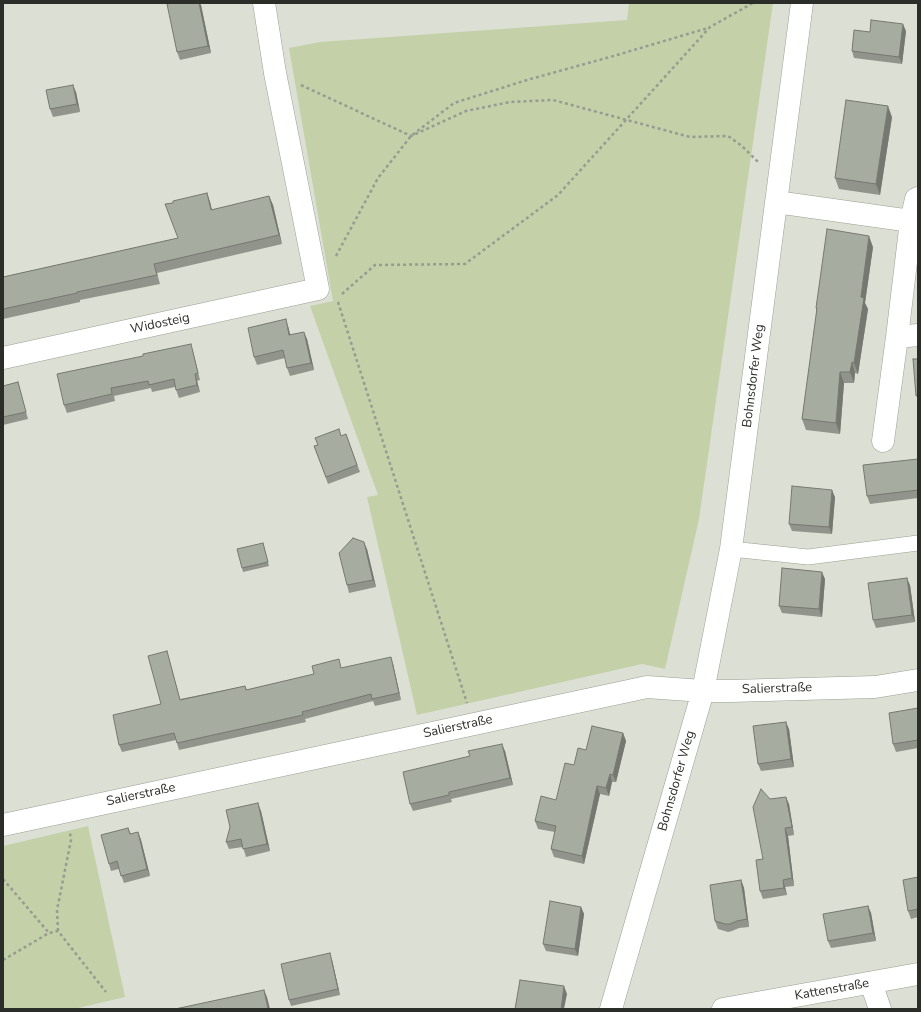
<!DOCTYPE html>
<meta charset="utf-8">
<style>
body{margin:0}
#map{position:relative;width:921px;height:1012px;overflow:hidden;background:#dce0d4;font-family:"Nunito Sans",sans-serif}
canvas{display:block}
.frame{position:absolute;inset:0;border:4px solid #2b2d28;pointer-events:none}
</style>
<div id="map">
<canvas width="921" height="1012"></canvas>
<div class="frame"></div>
</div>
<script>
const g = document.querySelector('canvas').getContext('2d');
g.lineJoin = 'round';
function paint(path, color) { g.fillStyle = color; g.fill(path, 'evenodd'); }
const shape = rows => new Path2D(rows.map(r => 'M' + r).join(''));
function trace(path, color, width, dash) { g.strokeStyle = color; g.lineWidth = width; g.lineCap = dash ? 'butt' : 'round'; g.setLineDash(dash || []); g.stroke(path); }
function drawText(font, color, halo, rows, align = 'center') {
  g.font = font + ' "Nunito Sans",sans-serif'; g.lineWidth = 3.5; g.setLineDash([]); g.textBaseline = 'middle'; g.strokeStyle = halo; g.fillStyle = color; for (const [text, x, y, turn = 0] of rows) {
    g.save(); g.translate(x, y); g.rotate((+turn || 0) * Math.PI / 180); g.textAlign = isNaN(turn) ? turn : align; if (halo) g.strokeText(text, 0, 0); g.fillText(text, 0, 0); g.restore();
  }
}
const green = shape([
 [629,3,773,3,699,519,665,669,642,664,417,715,367,497,378,495,310,306,333,301,289,48,320,42,627,20],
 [88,826,125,997,74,1009,3,1009,3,846]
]);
const path = shape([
 [301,85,411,136,466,111,510,102,553,100,690,137,728,136,742,146,758,162],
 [336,256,378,178,411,136,454,103,527,80,617,55,708,28],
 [342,294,375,265,465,264,558,195,710,27,753,3],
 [338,302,467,703],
 [3,879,49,933],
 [58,931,57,910,71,840,70,833],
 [3,960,49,933,58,931,106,992]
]);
const lane = shape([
 [731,549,808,557,918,543]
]);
const street = shape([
 [776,202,911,221],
 [897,337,918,335],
 [3,358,318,289,275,73,264,3],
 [883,441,897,337,911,221,916,199,918,198],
 [3,825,647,687,703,691,731,691,875,687,918,680],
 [871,983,880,1009],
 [611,1009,703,691,731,549,802,3],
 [723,1009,918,974]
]);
const wall = shape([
 [201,5,211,53,180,60,177,52],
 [906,31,902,64,854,58,852,51,870,32],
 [76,92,80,112,53,117,50,109],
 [892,117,880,195,839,189,835,178],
 [207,193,210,202,212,210,269,196,273,205,282,244,157,273,160,284,80,300,80,302,3,319,3,277,178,238],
 [873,247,865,303,868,309,858,374,855,373,854,383,844,383,840,434,806,430,802,419,817,311,816,308],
 [288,326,290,335,307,339,314,370,290,376,287,368,285,358,257,365,254,357],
 [193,351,200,380,197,381,200,392,179,398,175,387,152,392,151,388,114,396,115,401,67,413,64,405],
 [18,382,20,390,28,419,3,425,3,386],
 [346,434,360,472,328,484,314,446],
 [918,459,918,498,870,504,867,496],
 [835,497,832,534,792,531,789,524],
 [263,543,269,566,243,572,242,568],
 [367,549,376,587,349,593,347,585],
 [825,579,822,617,782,613,779,606],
 [910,585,915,622,876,628,873,620],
 [167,651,169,658,180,699,245,686,247,690,342,668,393,664,401,700,375,706,373,701,305,719,306,722,179,750,176,740,122,752,119,745,161,704],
 [918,708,918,748,896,752,893,744],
 [789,729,794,767,761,771,758,764],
 [623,733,626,741,616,782,612,782,609,796,600,794,584,864,554,857,551,849,555,832,538,829,535,821,556,800,574,765,586,750],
 [505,751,513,785,451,799,452,802,413,811,410,804],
 [770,799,789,804,794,835,788,836,794,886,785,887,787,895,763,899,760,891,763,859],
 [261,811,270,851,246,857,243,847,229,849,226,842],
 [128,828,131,834,138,832,141,840,150,876,124,883,119,869,111,871,109,864],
 [918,877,918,917,911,919,908,911],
 [741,880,744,888,749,927,739,928,732,931,728,932,718,929,715,921],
 [868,906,871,913,876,941,831,948,828,941],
 [581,907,584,914,578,956,546,951,543,944],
 [332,960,340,995,291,1006,289,1000]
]);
const shadedWall = shape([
 [199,3,200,3,201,5,211,53,208,46],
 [903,24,906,31,902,64,899,57],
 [73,85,76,92,80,112,77,104],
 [888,106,892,117,880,195,876,184],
 [207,193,210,202,214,219,211,210],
 [269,196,273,205,282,244,279,235],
 [869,236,873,247,865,303,868,309,858,374,854,363,861,297],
 [286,319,288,326,292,342,289,335],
 [304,332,307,339,314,370,311,363],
 [852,362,855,373,854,383,850,372],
 [840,372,844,383,840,434,836,423],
 [195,374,197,381,200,392,197,385],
 [832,490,835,497,832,534,829,527],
 [364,542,367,549,376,587,373,580],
 [822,572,825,579,822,617,819,609],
 [907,578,910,585,915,622,912,615],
 [391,657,393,664,401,700,399,693],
 [786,722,789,729,794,767,791,759],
 [623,733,626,741,616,782,613,775],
 [502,744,505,751,513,785,510,778],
 [610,774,612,782,609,796,606,788],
 [597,786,600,794,584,864,582,856],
 [786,797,789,804,794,835,792,827],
 [258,803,261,811,270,851,267,844],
 [785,828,788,836,794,886,792,878],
 [138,832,141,840,150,876,147,869],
 [741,880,744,888,749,927,747,919],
 [783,880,785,887,787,895,784,888],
 [868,906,871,913,876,941,873,933],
 [581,907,584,914,578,956,575,949],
 [330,953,332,960,340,995,338,989],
 [564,986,567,994,564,1009,561,1009],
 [264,990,267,997,270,1009,268,1009]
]);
const building = shape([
 [172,3,199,3,208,46,177,52,167,4,172,3],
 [871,20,903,24,899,57,852,51,854,30,870,32,871,20],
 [73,85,77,104,50,109,46,90,73,85],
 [846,100,888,106,876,184,835,178,846,100],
 [207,193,211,210,269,196,279,235,154,264,157,275,77,292,77,293,3,309,3,277,178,238,165,204,173,203,173,201,207,193],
 [827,229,869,236,861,297,864,298,854,363,852,362,850,372,840,372,836,423,802,419,817,308,816,308,827,229],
 [286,319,289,335,304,332,311,363,287,368,283,350,254,357,248,328,286,319],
 [191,344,198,373,195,374,197,385,176,390,174,379,149,385,148,381,111,388,112,394,64,405,57,374,143,356,143,354,191,344],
 [913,359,918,359,918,396,916,396,913,359],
 [18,382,26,412,3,417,3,386,18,382],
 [339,429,341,436,346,434,357,465,326,477,314,446,318,445,315,438,339,429],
 [918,459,918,490,867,496,863,465,918,459],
 [792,486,832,490,829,527,789,524,792,486],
 [353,538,364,542,373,580,347,585,339,553,353,538],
 [263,543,268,562,242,568,237,549,263,543],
 [782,568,822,572,819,609,779,606,782,568],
 [907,578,912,615,873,620,868,583,907,578],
 [167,651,180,700,245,686,246,690,314,674,312,666,339,659,341,668,391,657,399,693,372,699,371,694,302,712,303,715,177,743,174,733,119,745,113,715,161,704,148,656,167,651],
 [918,708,918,740,893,744,889,713,918,708],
 [786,722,791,759,758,764,753,726,786,722],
 [592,726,623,733,613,775,610,774,606,788,597,786,582,856,551,849,556,826,535,821,541,796,556,800,565,763,574,765,578,748,586,750,592,726],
 [502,744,510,778,449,792,449,795,410,804,403,772,470,756,468,751,502,744],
 [761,789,770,799,786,797,792,827,785,828,792,878,783,880,784,888,760,891,756,860,763,859,753,807,761,789],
 [258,803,267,844,243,849,241,839,226,842,230,827,226,810,258,803],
 [128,828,130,834,138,832,147,869,121,876,117,861,109,864,101,835,128,828],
 [918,877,918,909,908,911,903,880,918,877],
 [741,880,747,919,737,921,730,924,725,924,715,921,710,885,741,880],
 [550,901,581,907,575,949,543,944,550,901],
 [868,906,873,933,828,941,823,914,868,906],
 [330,953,338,989,289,1000,281,964,330,953],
 [520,980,564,986,561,1009,515,1009,520,980],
 [264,990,268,1009,175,1009,264,990]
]);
const streetNames = [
 ["Widosteig",160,324,-12],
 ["Bohnsdorfer Weg",754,376,-83],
 ["Salierstraße",777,689,-2],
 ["Salierstraße",458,727,-12],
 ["Bohnsdorfer Weg",677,781,-74],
 ["Salierstraße",141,795,-12],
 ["Kattenstraße",832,990,-10]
];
paint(green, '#c3d0a8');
trace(lane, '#9a9e93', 16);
trace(street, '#9a9e93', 23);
trace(path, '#989b92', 2.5, [3, 3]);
trace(lane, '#fff', 15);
trace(street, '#fff', 22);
paint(wall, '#90948a');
paint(shadedWall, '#757870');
paint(building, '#a7aca0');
trace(building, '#757870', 1);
drawText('13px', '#2b2d28', '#fff', streetNames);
</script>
